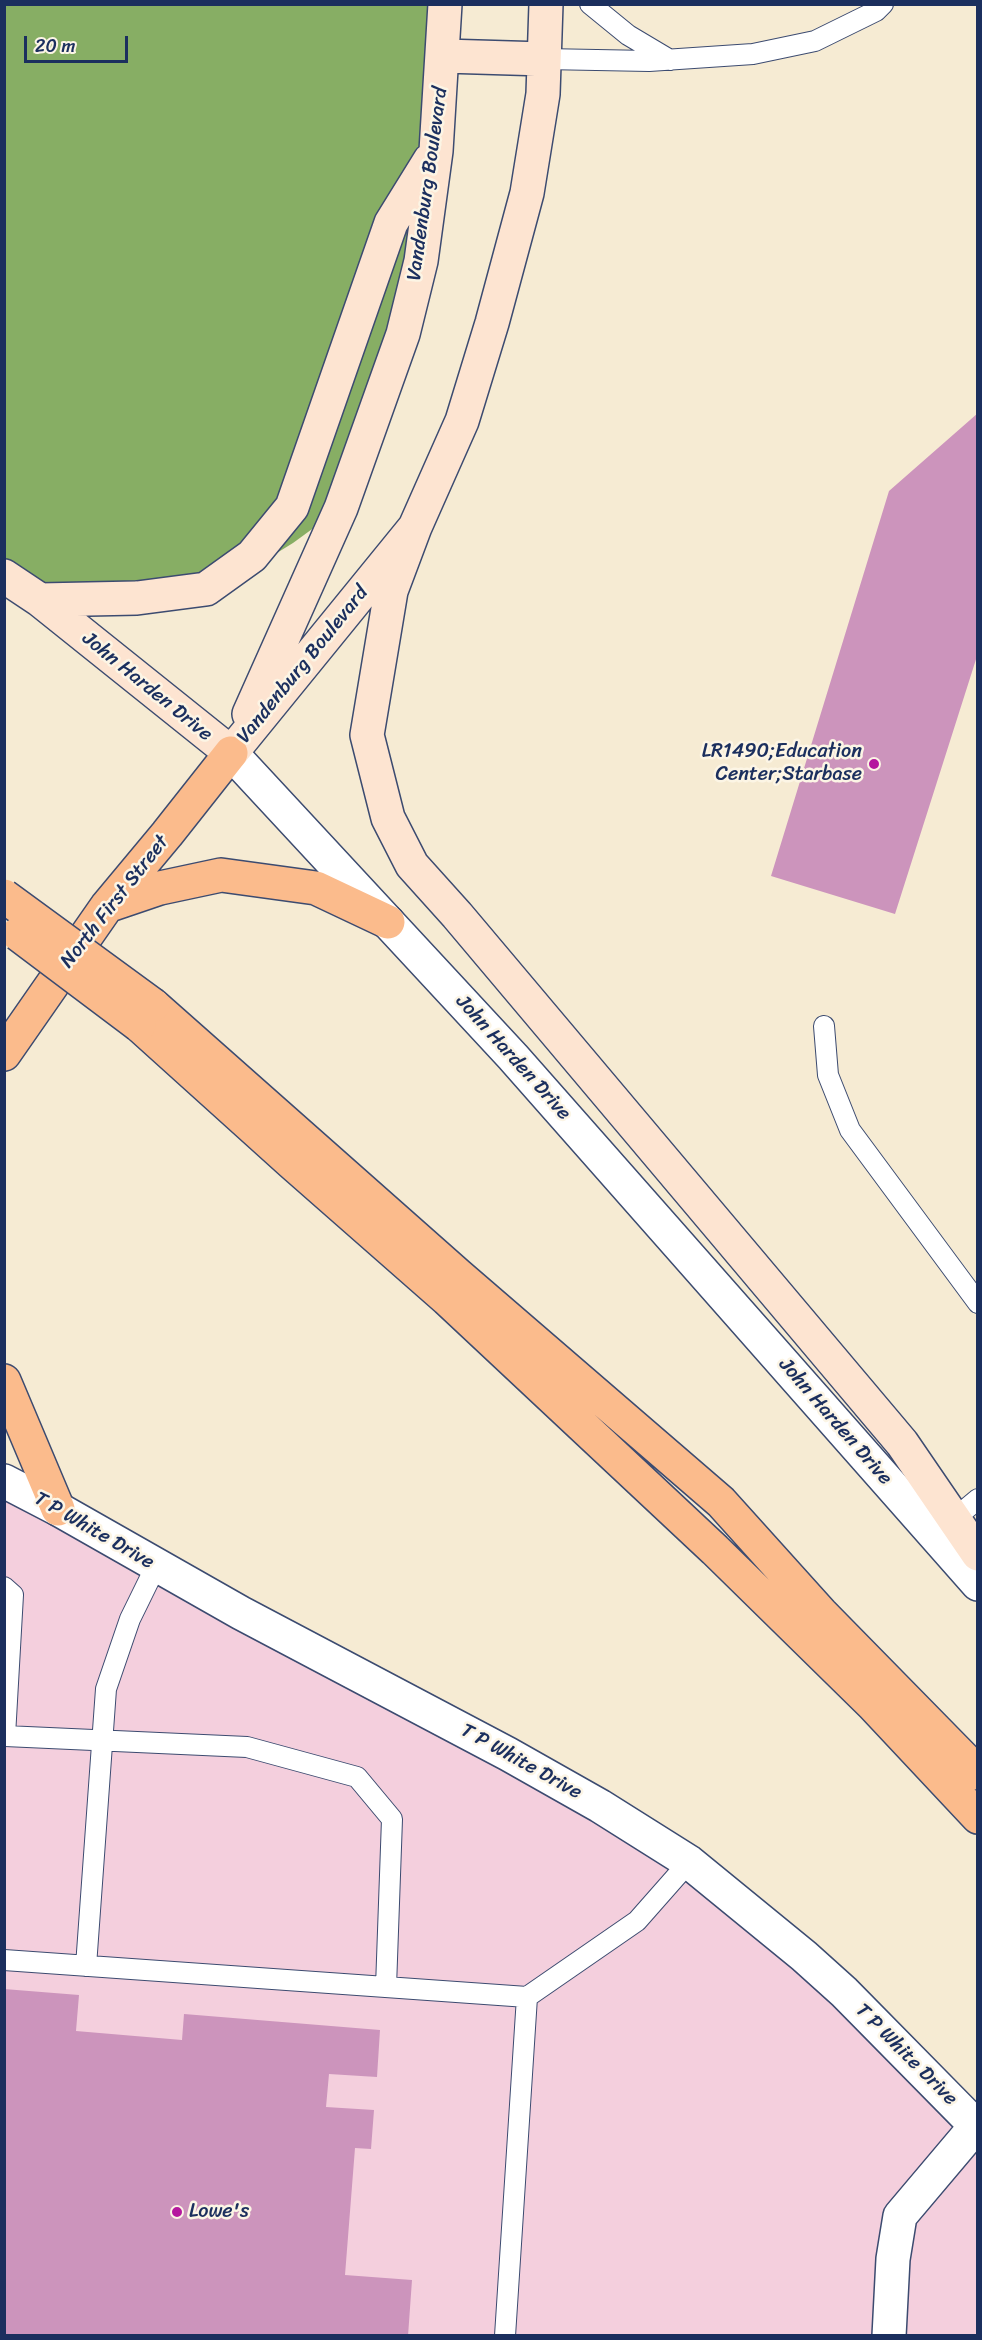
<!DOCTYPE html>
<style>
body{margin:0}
#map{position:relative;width:982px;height:2340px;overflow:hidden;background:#f6ebd3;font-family:Sriracha,sans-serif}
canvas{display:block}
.frame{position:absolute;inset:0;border:6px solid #1b2f5e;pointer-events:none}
.scale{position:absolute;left:24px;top:36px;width:104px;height:27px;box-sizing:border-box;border:3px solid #1b2f5e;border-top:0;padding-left:8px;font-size:18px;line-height:21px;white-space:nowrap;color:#1b2f5e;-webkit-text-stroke:4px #fcf5e5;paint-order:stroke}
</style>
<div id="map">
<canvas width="982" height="2340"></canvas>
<div class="frame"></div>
<div class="scale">20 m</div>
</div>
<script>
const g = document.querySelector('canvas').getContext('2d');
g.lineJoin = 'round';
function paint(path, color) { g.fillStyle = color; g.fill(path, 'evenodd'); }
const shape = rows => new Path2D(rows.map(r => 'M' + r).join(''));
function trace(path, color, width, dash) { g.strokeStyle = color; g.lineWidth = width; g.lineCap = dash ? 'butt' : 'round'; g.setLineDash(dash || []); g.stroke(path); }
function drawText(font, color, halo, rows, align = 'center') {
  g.font = font + ' Sriracha,sans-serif'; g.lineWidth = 5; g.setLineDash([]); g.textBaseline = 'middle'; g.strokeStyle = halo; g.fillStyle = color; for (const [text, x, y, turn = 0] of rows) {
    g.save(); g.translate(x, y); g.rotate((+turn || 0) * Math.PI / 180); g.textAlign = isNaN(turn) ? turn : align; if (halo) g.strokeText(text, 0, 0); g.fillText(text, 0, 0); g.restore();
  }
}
const built = shape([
 [4,1481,689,1862,977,2128,977,2335,5,2335]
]);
const forest = shape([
 [4,5,445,5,436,151,341,508,293,543,228,583,143,607,5,576]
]);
const building = shape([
 [978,413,978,653,895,914,771,876,889,491],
 [4,1989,79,1995,76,2031,182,2040,184,2014,380,2030,377,2077,329,2074,326,2107,374,2110,371,2149,355,2148,345,2275,412,2280,408,2336,4,2336]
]);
const service = shape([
 [590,4,628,35,670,60],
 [544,59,649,61,753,54,815,41,876,11,883,4],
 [824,1026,828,1075,850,1130,978,1303],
 [954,1519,978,1499],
 [4,1587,13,1595,5,1736,247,1747,357,1777,392,1819,386,1987],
 [4,1960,527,1997],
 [86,1966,106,1689,130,1619,156,1566],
 [505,2336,527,1997,637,1921,689,1862]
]);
const tertiary = shape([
 [231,753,513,1057,978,1584],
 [4,1481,58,1509,241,1613,508,1754,600,1806,689,1862,804,1956,844,1992,978,2128],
 [889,2336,893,2259,900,2216,976,2126]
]);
const secondary = shape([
 [444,56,544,59],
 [415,527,391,591,367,735,388,818,412,865,457,915,902,1443,978,1554],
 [4,576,40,600,231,753],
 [40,600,137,598,206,589,252,556,292,507,391,223,430,160],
 [249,714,341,508,403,334,421,261,436,151,445,4],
 [231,753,415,527,462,421,492,323,527,193,543,94,546,4]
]);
const primary = shape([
 [107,906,160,888,221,875,316,888,388,922],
 [4,1054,107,906,167,834,231,753],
 [4,1381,58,1509]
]);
const motorway = shape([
 [153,1005,458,1275,721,1502,821,1613,978,1773],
 [139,1025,292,1163,447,1299,715,1550,873,1705,978,1817]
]);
const motorwayBridge = shape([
 [4,896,153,1005],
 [18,934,139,1025]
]);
const markers = [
 [874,764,6,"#b5179e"],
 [177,2212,6,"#b5179e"]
];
const streetNames = [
 ["Vandenburg Boulevard",428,184,-82],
 ["Vandenburg Boulevard",303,665,-51],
 ["John Harden Drive",147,687,39],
 ["North First Street",115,902,-52],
 ["John Harden Drive",513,1058,48],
 ["John Harden Drive",835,1422,49],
 ["T P White Drive",94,1531,30],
 ["T P White Drive",521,1762,29],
 ["T P White Drive",906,2055,45]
];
const poiNames = [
 ["LR1490;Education",862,752],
 ["Center;Starbase",862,775],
 ["Lowe's",189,2212,"left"]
];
paint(built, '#f4cfdd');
paint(forest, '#87ae64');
paint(building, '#cc94bc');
trace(service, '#3c4b70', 22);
trace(tertiary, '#3c4b70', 36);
trace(secondary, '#3c4b70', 36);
trace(primary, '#3c4b70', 36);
trace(motorway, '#3c4b70', 36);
trace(service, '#fff', 20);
trace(tertiary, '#fff', 33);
trace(secondary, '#fde4d1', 33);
trace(primary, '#fbbb8c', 33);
trace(motorway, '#fbbb8c', 33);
trace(motorwayBridge, '#3c4b70', 36, []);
trace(motorwayBridge, '#fbbb8c', 33);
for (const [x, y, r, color] of markers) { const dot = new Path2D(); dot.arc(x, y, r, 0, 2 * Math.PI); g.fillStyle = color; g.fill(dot); trace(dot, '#fcf5e5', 2); }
drawText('20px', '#1b2f5e', '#fcf5e5', streetNames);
drawText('20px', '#1b2f5e', '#fcf5e5', poiNames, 'right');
</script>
